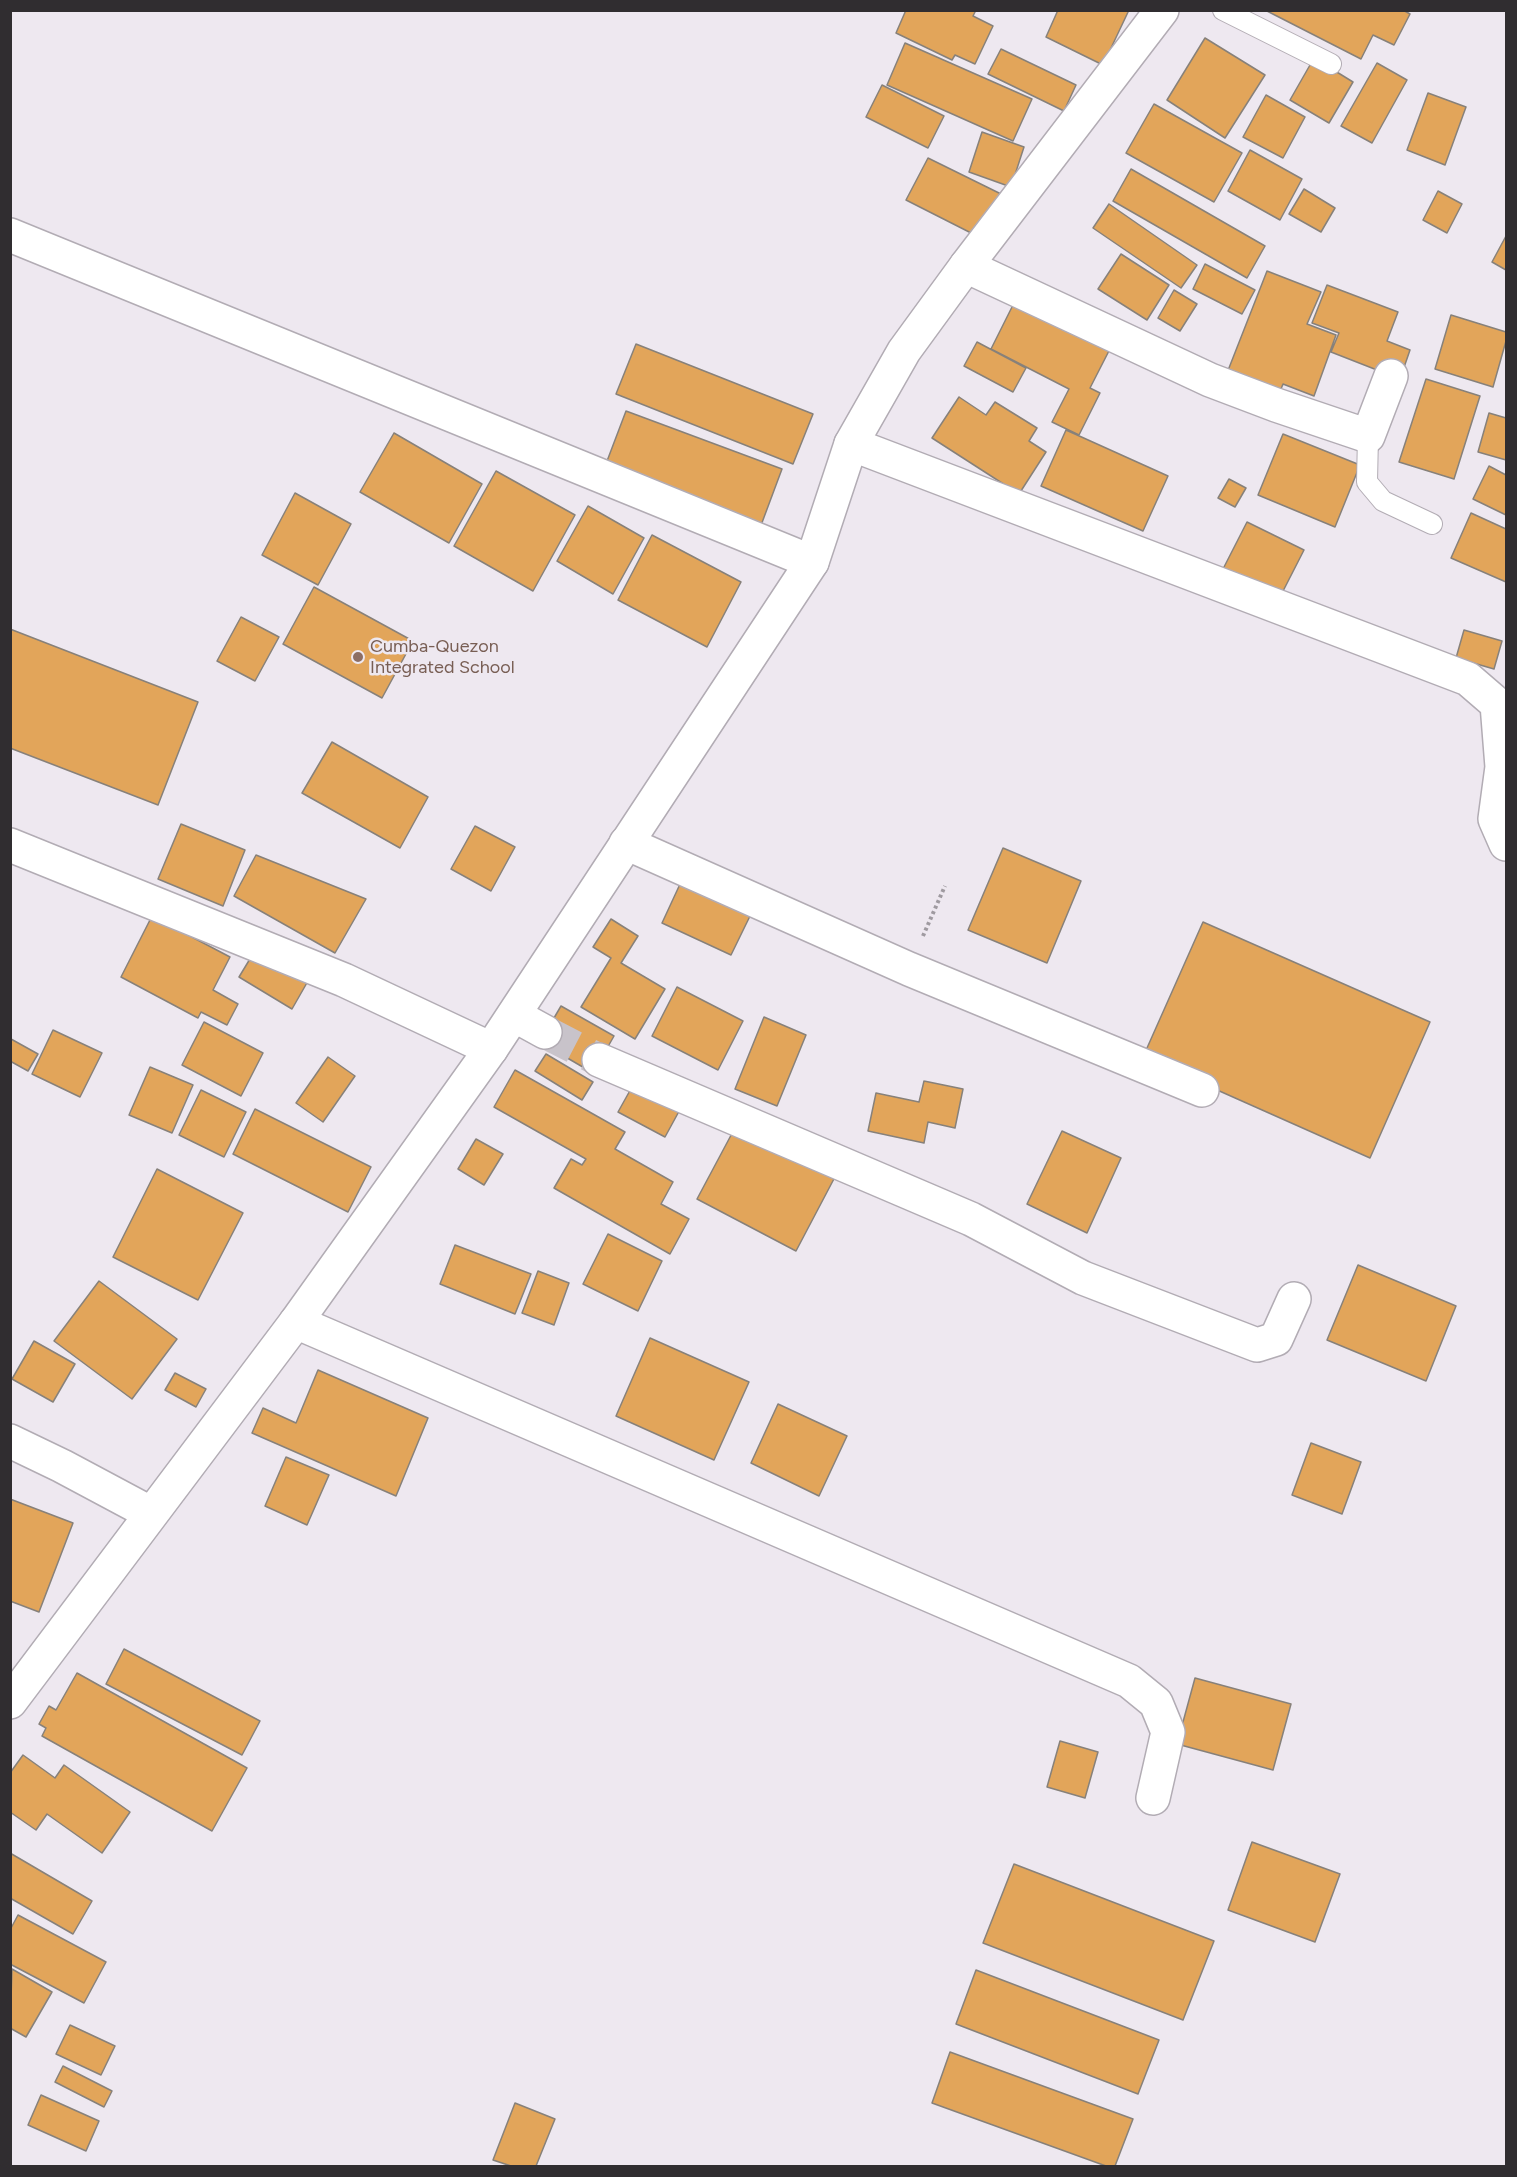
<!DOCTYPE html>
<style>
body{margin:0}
#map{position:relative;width:1517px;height:2177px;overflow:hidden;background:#eee8f0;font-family:Figtree,sans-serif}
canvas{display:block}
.frame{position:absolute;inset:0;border:12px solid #302d30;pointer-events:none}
</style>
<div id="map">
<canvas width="1517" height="2177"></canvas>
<div class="frame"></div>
</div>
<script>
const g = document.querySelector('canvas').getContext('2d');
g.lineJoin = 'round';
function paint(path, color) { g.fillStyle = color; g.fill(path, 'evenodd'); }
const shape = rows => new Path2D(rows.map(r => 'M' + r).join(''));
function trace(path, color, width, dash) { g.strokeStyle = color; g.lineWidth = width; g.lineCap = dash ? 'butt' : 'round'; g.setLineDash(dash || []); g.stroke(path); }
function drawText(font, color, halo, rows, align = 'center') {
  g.font = font + ' Figtree,sans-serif'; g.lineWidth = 5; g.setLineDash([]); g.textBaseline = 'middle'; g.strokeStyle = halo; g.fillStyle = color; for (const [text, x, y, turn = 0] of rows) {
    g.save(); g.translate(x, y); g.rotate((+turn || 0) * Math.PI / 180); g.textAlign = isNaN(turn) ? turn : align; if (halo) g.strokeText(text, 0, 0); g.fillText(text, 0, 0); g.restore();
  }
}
const building = shape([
 [906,10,976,10,973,16,993,26,975,64,955,55,952,60,896,33,906,10],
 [1058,10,1129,10,1103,65,1046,37,1058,10],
 [1265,10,1403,10,1410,14,1394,45,1373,35,1361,59,1265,10],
 [1205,38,1265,75,1225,138,1167,100,1205,38],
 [905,43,1032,99,1013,141,887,85,905,43],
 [1001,49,1076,85,1064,111,988,74,1001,49],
 [1314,58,1353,82,1329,123,1290,100,1314,58],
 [1377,63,1407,80,1372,143,1341,126,1377,63],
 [882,85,944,116,928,148,866,117,882,85],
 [1428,93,1466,107,1445,165,1407,150,1428,93],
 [1266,95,1305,117,1283,158,1243,137,1266,95],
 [1154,104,1242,153,1214,202,1126,153,1154,104],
 [982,132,1024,147,1011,187,969,172,982,132],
 [1250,150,1302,179,1280,220,1228,191,1250,150],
 [928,158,1001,194,979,237,906,200,928,158],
 [1131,169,1265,246,1247,278,1113,201,1131,169],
 [1304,189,1335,208,1321,232,1289,214,1304,189],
 [1438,191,1462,204,1447,233,1423,220,1438,191],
 [1109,204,1197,265,1181,288,1093,228,1109,204],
 [1506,236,1506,270,1492,262,1506,236],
 [1121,254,1169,285,1147,320,1098,289,1121,254],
 [1205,264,1255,290,1242,314,1193,289,1205,264],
 [1267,271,1321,292,1307,324,1336,335,1314,396,1283,384,1279,394,1227,373,1267,271],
 [1327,285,1398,312,1387,341,1410,350,1400,379,1331,352,1339,333,1312,323,1327,285],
 [1174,290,1197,304,1180,331,1158,318,1174,290],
 [1019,293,1114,341,1090,388,1100,393,1079,435,1052,422,1069,389,991,349,1019,293],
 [1451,315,1506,332,1506,341,1493,387,1435,369,1451,315],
 [977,342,1026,368,1013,392,964,366,977,342],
 [636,344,813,414,793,464,616,394,636,344],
 [1426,379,1480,396,1454,479,1399,462,1426,379],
 [959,397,986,415,995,402,1037,428,1029,441,1046,452,1019,494,932,438,959,397],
 [626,411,782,469,760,528,604,469,626,411],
 [1489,413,1506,418,1506,460,1478,452,1489,413],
 [1066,430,1168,476,1143,531,1041,486,1066,430],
 [394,433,482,484,449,543,360,492,394,433],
 [1283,434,1360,465,1335,527,1258,495,1283,434],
 [1489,466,1506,475,1506,515,1473,499,1489,466],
 [496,471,575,515,533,591,454,546,496,471],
 [1229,479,1246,488,1235,507,1218,498,1229,479],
 [295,493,351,524,318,585,262,555,295,493],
 [588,506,644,538,613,594,557,561,588,506],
 [1471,513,1506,529,1506,582,1451,558,1471,513],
 [1247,522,1304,550,1280,597,1223,569,1247,522],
 [652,535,741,582,707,647,618,600,652,535],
 [314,587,413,641,382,698,283,644,314,587],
 [241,617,279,637,255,681,217,661,241,617],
 [10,629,198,702,158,805,10,748,10,629],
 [1464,630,1502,641,1494,669,1456,658,1464,630],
 [332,742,428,797,400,848,302,793,332,742],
 [181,824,245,850,223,906,158,879,181,824],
 [475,826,515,847,491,891,451,869,475,826],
 [1003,848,1081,881,1047,963,968,930,1003,848],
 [256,855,366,899,335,953,234,896,256,855],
 [681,882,751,914,731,955,662,923,681,882],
 [152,916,230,957,213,990,238,1004,227,1025,201,1012,198,1018,121,977,152,916],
 [611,919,638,936,621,963,665,989,635,1039,581,1007,611,958,593,947,611,919],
 [1203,922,1430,1022,1370,1158,1143,1057,1203,922],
 [256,949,308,981,292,1009,239,977,256,949],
 [677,987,743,1021,718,1070,652,1036,677,987],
 [561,1006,614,1036,593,1073,540,1042,561,1006],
 [764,1017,806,1035,777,1106,735,1089,764,1017],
 [204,1022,263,1053,241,1096,182,1065,204,1022],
 [53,1030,102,1053,80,1097,32,1074,53,1030],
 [11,1039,38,1054,28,1071,10,1061,11,1039],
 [546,1054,593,1082,582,1100,535,1071,546,1054],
 [328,1057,355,1076,323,1122,296,1103,328,1057],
 [150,1067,193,1085,172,1133,129,1115,150,1067],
 [515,1070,625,1132,615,1149,673,1182,661,1204,689,1219,670,1254,554,1188,571,1159,582,1165,586,1159,494,1107,515,1070],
 [637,1078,683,1104,665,1137,618,1112,637,1078],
 [924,1081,963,1089,955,1128,928,1122,924,1143,868,1131,876,1093,919,1102,924,1081],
 [201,1090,246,1112,224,1157,179,1135,201,1090],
 [255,1109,371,1167,348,1212,233,1154,255,1109],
 [737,1124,836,1175,796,1251,697,1199,737,1124],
 [1062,1131,1121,1158,1087,1233,1027,1204,1062,1131],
 [476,1139,503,1154,484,1185,458,1169,476,1139],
 [157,1169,243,1213,198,1300,113,1257,157,1169],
 [608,1234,662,1261,638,1311,583,1284,608,1234],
 [455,1245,531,1274,515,1314,440,1284,455,1245],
 [1358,1265,1456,1306,1426,1381,1327,1340,1358,1265],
 [538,1271,569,1283,554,1325,522,1313,538,1271],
 [99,1281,177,1339,132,1399,54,1341,99,1281],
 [650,1338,749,1382,714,1460,616,1416,650,1338],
 [34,1341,75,1364,53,1402,12,1379,34,1341],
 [318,1370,428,1418,396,1496,252,1433,263,1408,296,1423,318,1370],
 [175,1373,206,1389,196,1407,165,1390,175,1373],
 [778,1404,847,1436,819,1496,751,1463,778,1404],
 [1311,1443,1361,1462,1342,1514,1292,1495,1311,1443],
 [286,1457,329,1475,307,1525,265,1506,286,1457],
 [10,1499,73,1523,39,1612,10,1601,10,1499],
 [124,1649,260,1721,242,1755,106,1684,124,1649],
 [77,1673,247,1768,212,1831,42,1736,46,1728,39,1724,49,1706,56,1710,77,1673],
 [1195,1678,1291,1704,1273,1770,1177,1744,1195,1678],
 [1060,1741,1098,1752,1085,1798,1047,1787,1060,1741],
 [23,1755,55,1778,64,1765,130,1812,102,1853,47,1814,36,1830,10,1812,10,1773,23,1755],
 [1252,1842,1340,1874,1315,1942,1228,1910,1252,1842],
 [10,1853,92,1901,73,1934,10,1898,10,1853],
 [1014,1864,1214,1941,1183,2020,983,1943,1014,1864],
 [18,1915,106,1962,84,2003,10,1964,10,1930,18,1915],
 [12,1969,52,1992,26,2037,10,2028,12,1969],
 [976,1970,1159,2040,1138,2094,956,2024,976,1970],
 [70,2025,115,2046,101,2075,56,2054,70,2025],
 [950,2052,1133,2119,1115,2166,1106,2166,932,2103,950,2052],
 [63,2066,112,2091,104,2107,55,2082,63,2066],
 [41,2095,99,2121,86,2151,28,2125,41,2095],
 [515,2103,555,2119,536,2166,511,2166,493,2160,515,2103]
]);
const minorTunnel = shape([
 [545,1032,599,1060]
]);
const path = shape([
 [923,936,945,886]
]);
const service = shape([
 [1223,10,1331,64],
 [1368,436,1367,482,1383,501,1432,524]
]);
const minor = shape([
 [10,235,812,562],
 [966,266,1210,380,1276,405,1368,436,1391,376],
 [851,444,1468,679,1497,704,1502,767,1495,819,1506,844],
 [626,843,909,969,1202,1090],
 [10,845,344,980,491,1049],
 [514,1015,545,1032],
 [599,1060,971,1219,1083,1278,1257,1345,1276,1339,1294,1299],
 [296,1322,1129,1681,1156,1703,1168,1732,1153,1798],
 [10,1441,62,1466,150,1513]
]);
const tertiary = shape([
 [10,1702,296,1322,491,1049,812,562,851,444,904,351,966,266,1162,10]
]);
const markers = [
 [358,657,6,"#8d6e63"]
];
const educationNames = [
 ["Cumba-Quezon",370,647],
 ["Integrated School",370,668]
];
paint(building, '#e2a55a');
trace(building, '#87817a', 1.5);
trace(minorTunnel, '#c8c3ca', 33, [33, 16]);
trace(service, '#b2acb4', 22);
trace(minor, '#b2acb4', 36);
trace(tertiary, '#b2acb4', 36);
trace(path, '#9f9aa0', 4, [3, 3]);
trace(service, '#fff', 20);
trace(minor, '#fff', 33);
trace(tertiary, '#fff', 33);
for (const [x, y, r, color] of markers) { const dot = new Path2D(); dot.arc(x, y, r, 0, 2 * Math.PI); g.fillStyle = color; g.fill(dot); trace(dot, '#eee8f0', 2); }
drawText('18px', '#785e54', '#eee8f0', educationNames, 'left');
</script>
